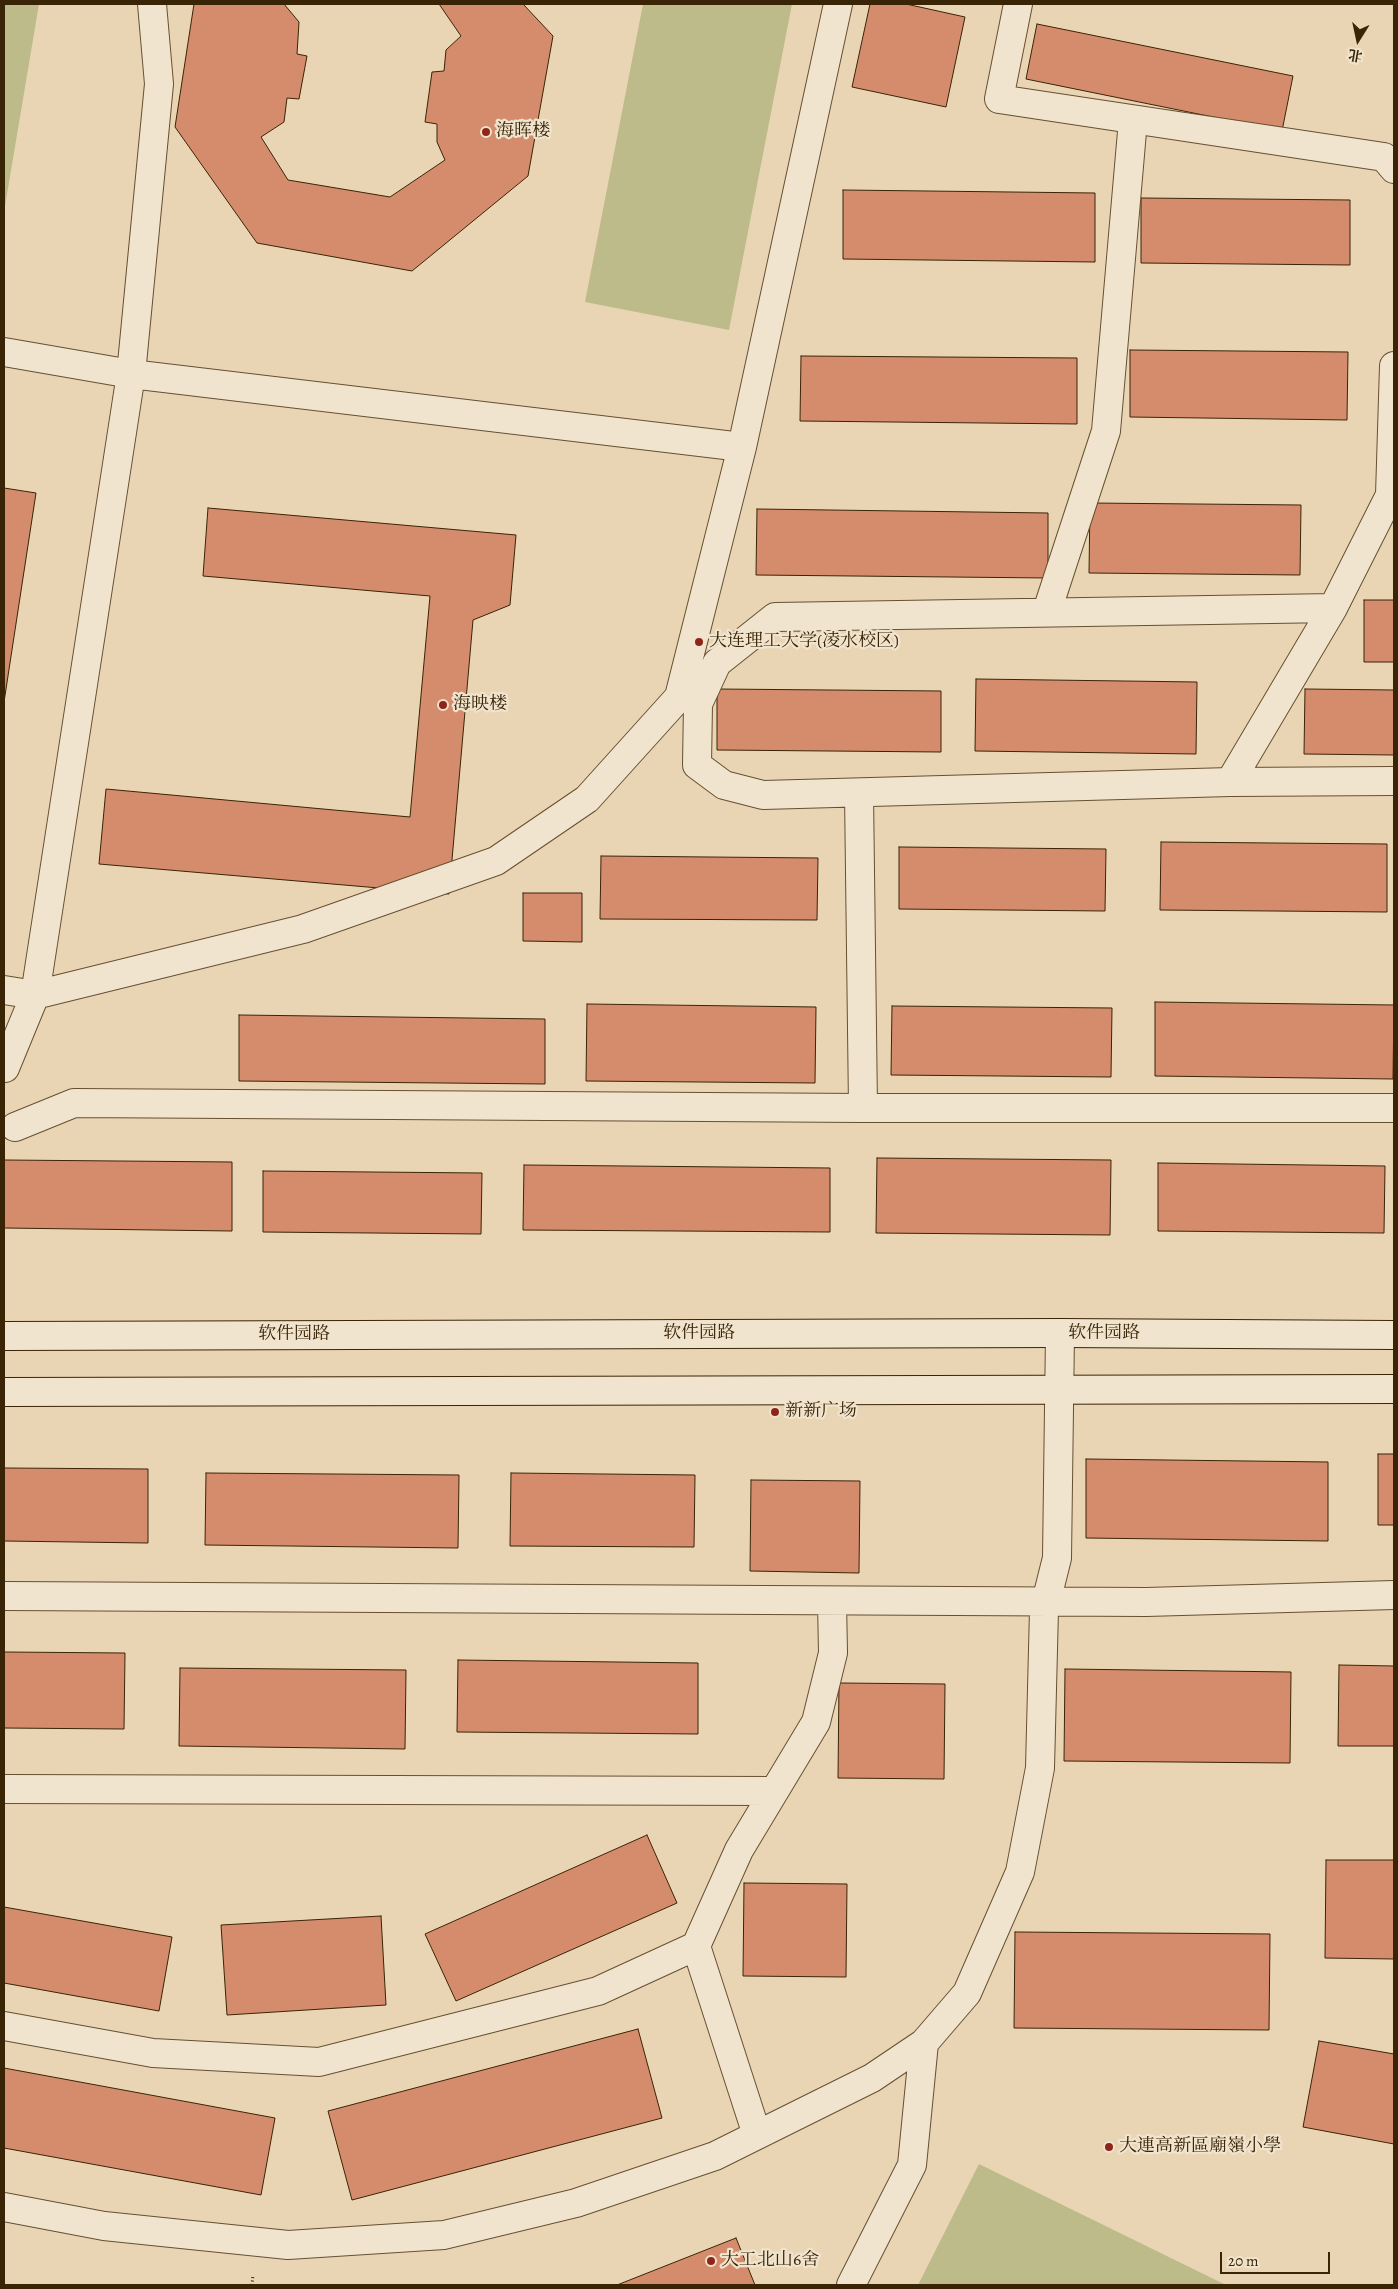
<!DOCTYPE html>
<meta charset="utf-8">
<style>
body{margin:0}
#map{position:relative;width:1398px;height:2289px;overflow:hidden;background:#e9d5b4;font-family:Alegreya,"Noto Serif SC",serif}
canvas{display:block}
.frame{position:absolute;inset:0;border:5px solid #392406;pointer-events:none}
.north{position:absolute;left:1333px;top:15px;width:50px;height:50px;-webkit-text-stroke:4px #f1e4ce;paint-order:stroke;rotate:190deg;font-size:14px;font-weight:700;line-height:20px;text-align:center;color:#392406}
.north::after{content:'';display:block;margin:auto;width:18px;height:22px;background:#392406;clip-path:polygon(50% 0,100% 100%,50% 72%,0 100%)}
.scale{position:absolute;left:1220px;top:2252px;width:110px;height:22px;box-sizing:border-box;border:2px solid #392406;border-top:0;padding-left:6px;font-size:15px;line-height:18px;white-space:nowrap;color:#392406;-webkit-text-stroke:4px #f1e4ce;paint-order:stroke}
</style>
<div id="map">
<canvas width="1398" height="2289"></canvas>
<div class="frame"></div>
<div class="north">北</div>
<div class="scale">20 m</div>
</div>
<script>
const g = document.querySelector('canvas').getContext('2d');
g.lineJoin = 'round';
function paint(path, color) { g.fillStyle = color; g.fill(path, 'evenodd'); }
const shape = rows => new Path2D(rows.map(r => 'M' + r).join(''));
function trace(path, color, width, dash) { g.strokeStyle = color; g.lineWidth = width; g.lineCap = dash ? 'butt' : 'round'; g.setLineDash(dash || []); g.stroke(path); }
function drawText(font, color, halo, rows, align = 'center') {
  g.font = font + ' Alegreya,"Noto Serif SC",serif'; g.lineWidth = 4.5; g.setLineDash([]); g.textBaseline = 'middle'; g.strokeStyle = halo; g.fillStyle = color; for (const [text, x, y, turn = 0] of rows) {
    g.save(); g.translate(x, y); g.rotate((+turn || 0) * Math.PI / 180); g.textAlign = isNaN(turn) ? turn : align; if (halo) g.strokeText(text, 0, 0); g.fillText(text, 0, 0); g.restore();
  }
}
const green = shape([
 [4,4,39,4,4,212],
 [643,4,792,4,729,330,585,302],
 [979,2164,1226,2285,918,2285]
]);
const building = shape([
 [194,4,284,4,299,22,297,54,307,56,299,99,287,98,284,122,261,137,288,180,390,197,445,160,437,142,437,124,425,122,432,72,444,71,446,50,461,36,439,4,523,4,553,36,528,176,412,271,257,243,175,127,194,4],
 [870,4,906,4,965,17,946,107,852,87,870,4],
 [1037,24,1293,76,1282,131,1026,79,1037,24],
 [843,190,1095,193,1095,262,843,259,843,190],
 [1141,198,1350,200,1350,265,1141,263,1141,198],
 [1130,350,1348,352,1347,420,1130,417,1130,350],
 [801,356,1077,358,1077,424,800,421,801,356],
 [4,488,36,493,4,702,4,488],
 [1090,503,1301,505,1300,575,1089,573,1090,503],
 [208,508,516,535,510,605,473,620,449,894,99,864,106,789,410,817,430,596,203,576,208,508],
 [757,509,1048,513,1048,578,756,575,757,509],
 [1364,600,1394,600,1394,662,1364,662,1364,600],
 [976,679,1197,682,1196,754,975,751,976,679],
 [717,689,941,691,941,752,717,750,717,689],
 [1305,689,1394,690,1394,755,1304,754,1305,689],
 [1161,842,1387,844,1387,912,1160,910,1161,842],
 [899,847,1106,849,1105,911,899,909,899,847],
 [601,856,818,858,817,920,600,919,601,856],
 [523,893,582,893,582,942,523,941,523,893],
 [1155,1002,1394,1005,1393,1079,1155,1076,1155,1002],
 [587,1004,816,1007,815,1083,586,1081,587,1004],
 [892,1006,1112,1008,1111,1077,891,1075,892,1006],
 [239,1015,545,1019,545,1084,239,1081,239,1015],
 [877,1158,1111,1160,1110,1235,876,1233,877,1158],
 [4,1160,232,1162,232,1231,4,1228,4,1160],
 [1158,1163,1385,1166,1384,1233,1158,1231,1158,1163],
 [524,1165,830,1168,830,1232,523,1230,524,1165],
 [263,1171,482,1173,481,1234,263,1232,263,1171],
 [1378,1454,1394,1454,1394,1525,1378,1525,1378,1454],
 [1086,1459,1328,1462,1328,1541,1086,1538,1086,1459],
 [4,1468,148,1469,148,1543,4,1541,4,1468],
 [206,1473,459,1475,458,1548,205,1545,206,1473],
 [511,1473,695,1475,694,1547,510,1546,511,1473],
 [751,1480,860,1481,859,1573,750,1571,751,1480],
 [4,1652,125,1653,124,1729,4,1728,4,1652],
 [458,1660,698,1663,698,1734,457,1732,458,1660],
 [1339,1665,1394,1666,1394,1746,1338,1746,1339,1665],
 [180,1668,406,1670,405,1749,179,1746,180,1668],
 [1065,1669,1291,1672,1290,1763,1064,1761,1065,1669],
 [839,1683,945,1684,944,1779,838,1778,839,1683],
 [647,1835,677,1903,456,2001,425,1934,647,1835],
 [1326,1860,1394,1860,1394,1959,1325,1958,1326,1860],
 [744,1883,847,1884,846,1977,743,1976,744,1883],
 [4,1907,172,1937,159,2011,4,1983,4,1907],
 [381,1916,386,2005,227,2015,221,1925,381,1916],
 [1015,1932,1270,1934,1269,2030,1014,2028,1015,1932],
 [638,2029,662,2118,352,2200,328,2111,638,2029],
 [1319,2041,1394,2054,1394,2144,1303,2127,1319,2041],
 [4,2068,275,2118,261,2195,4,2148,4,2068],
 [736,2238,755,2285,617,2285,736,2238]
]);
const path = shape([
 [252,2285,253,2275]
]);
const street = shape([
 [1018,4,999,99,1384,157,1394,169],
 [4,352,131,374,742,447],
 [1333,608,775,617,717,663,698,704,697,765,724,785,763,795,1230,782,1394,781],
 [1047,611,1106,431,1133,120],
 [1230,782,1333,608,1390,495,1394,366],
 [859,793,863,1108],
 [4,990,35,995,131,374,159,84,152,4],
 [5,1068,35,995,303,929,496,861,587,799,679,697,742,447,838,4],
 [15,1127,74,1103,863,1108,1394,1108],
 [4,1596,1146,1602,1394,1595],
 [4,1789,774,1791],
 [696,1946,757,2135],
 [4,2026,153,2053,319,2062,598,1991,696,1946,739,1850,816,1722,833,1653,832,1601],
 [4,2207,104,2226,288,2245,444,2235,576,2203,715,2156,872,2078,924,2043,967,1993,1020,1872,1040,1768,1044,1610,1057,1558,1060,1333],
 [851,2285,912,2165,924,2043]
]);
const secondary = shape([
 [4,1336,1060,1333,1394,1335],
 [4,1392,1394,1389]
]);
const markers = [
 [486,132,5,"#8f2418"],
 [699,642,5,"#8f2418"],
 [443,705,5,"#8f2418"],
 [775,1412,5,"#8f2418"],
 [1109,2147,5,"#8f2418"],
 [711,2261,5,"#8f2418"]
];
const poiNames = [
 ["海晖楼",496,132],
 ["大连理工大学(凌水校区)",709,642],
 ["海映楼",453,705],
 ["新新广场",785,1412],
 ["大連高新區廟嶺小學",1119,2147],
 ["大工北山6舍",721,2261]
];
const streetNames = [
 ["软件园路",699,1334],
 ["软件园路",1104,1334],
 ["软件园路",294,1335]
];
paint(green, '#bdbb89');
paint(building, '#d58c6d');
trace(building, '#392406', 1);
trace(street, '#655032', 30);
trace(secondary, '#392406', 30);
trace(path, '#392406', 3, [1, 2.5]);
trace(street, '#f1e4ce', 28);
trace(secondary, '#f1e4ce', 28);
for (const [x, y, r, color] of markers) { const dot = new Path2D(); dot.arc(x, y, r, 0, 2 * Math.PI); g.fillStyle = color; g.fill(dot); trace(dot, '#f1e4ce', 2); }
drawText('18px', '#392406', '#f1e4ce', poiNames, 'left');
drawText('18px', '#392406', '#f1e4ce', streetNames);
</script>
